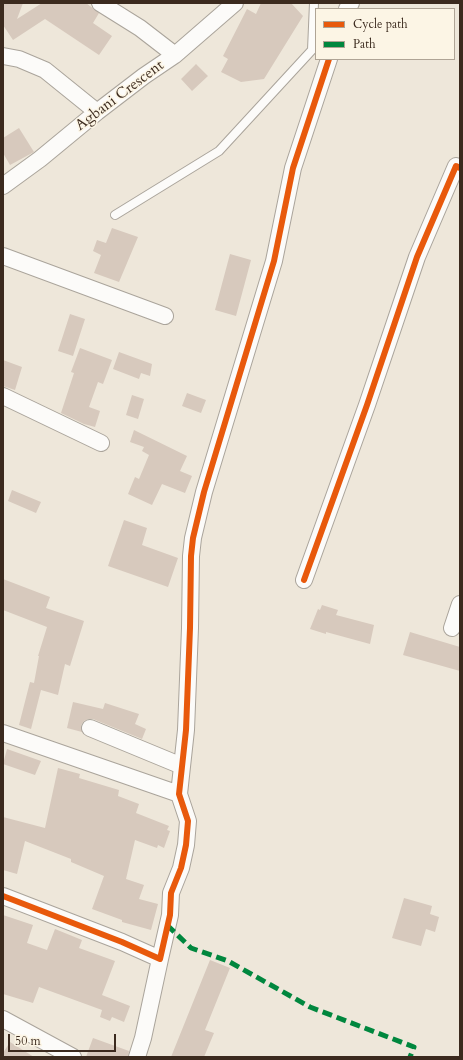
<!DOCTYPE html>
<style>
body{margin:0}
#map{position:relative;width:463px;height:1060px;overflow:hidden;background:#eee7da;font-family:Cardo,serif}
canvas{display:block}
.frame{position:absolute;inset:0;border:4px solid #3b2a1e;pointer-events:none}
.legend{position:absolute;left:315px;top:8px;width:140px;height:52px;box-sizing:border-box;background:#fcf5e5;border:1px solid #afa495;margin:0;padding:5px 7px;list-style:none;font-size:12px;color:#3b2a1e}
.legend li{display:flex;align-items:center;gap:8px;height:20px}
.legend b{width:20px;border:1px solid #afa495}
.scale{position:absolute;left:8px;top:1034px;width:108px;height:18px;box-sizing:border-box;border:2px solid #3b2a1e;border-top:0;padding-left:5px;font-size:12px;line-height:14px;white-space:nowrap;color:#3b2a1e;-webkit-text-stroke:3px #fcf5e5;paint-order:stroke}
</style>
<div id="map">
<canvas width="463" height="1060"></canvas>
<div class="frame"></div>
<ul class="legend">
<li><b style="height:5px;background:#e8590c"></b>Cycle path</li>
<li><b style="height:5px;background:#00873e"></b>Path</li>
</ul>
<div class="scale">50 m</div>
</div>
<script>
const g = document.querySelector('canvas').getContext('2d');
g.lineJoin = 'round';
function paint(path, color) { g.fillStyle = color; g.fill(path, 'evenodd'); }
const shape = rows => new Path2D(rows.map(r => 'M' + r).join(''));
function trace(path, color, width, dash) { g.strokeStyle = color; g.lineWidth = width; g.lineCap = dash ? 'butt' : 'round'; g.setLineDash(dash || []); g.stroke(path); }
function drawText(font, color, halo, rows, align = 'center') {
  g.font = font + ' Cardo,serif'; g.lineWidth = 3; g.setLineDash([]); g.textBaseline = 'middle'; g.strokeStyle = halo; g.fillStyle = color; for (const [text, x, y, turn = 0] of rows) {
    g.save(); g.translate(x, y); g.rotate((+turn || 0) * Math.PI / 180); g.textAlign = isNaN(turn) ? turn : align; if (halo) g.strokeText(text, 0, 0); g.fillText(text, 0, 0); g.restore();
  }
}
const building = shape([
 [3,3,23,3,17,19,42,3,86,3,99,13,93,23,112,36,99,55,45,19,13,40,3,25],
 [261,3,291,3,303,16,264,79,241,82,221,72,228,59,223,56,247,9,256,14],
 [196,64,208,76,192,91,181,79],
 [19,128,34,152,10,165,3,153,3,138],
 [112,228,138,237,119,282,94,273,101,255,93,251,97,240,106,243],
 [230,254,251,260,236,316,215,310],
 [70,314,85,319,73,356,58,351],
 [80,348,112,360,103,384,98,382,89,407,100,411,95,427,84,424,61,413,74,373,71,372],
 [119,352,152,364,150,376,141,373,139,379,113,369],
 [3,360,22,367,15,390,3,386],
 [187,393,206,400,201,413,182,406],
 [132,395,144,399,138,419,126,415],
 [134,430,187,456,180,471,192,476,185,493,162,484,152,505,128,494,135,477,139,479,149,455,142,451,144,447,130,442],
 [12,490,41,502,36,513,8,501],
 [124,520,147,528,142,545,178,558,168,587,108,566],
 [3,579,50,597,46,608,84,621,70,666,65,664,58,695,41,690,31,729,19,725,30,682,34,683,39,656,38,656,47,627,3,610],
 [322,605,338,610,336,615,374,625,370,644,326,632,326,634,310,629,318,609,320,610],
 [410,632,460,647,460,671,403,655],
 [73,702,103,709,105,703,139,714,135,724,146,729,142,739,93,719,88,719,84,721,81,725,82,732,67,728],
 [7,749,41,761,35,775,3,764],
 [58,768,80,774,79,778,119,790,118,796,139,804,136,813,169,826,167,830,170,831,164,848,158,845,157,848,135,840,126,879,144,885,139,899,158,904,151,930,122,922,122,920,92,909,104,876,71,862,71,859,25,841,17,874,3,870,3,817,45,828],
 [404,898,432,906,430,914,439,917,435,932,426,929,421,946,392,938],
 [3,915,33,925,27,943,47,950,55,929,82,940,79,948,115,961,102,995,130,1006,124,1022,112,1017,110,1021,100,1017,102,1010,39,987,33,1003,3,994],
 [210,960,230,968,205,1030,214,1033,204,1057,171,1057],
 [93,1038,129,1051,128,1057,86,1057],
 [10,1042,34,1057,3,1057,3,1053]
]);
const service = shape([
 [115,215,219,151,312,50,314,3]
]);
const minor = shape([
 [100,3,140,28,175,55],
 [347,9,351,3],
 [3,56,19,59,45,70,97,112],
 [3,186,40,159,97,112,144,76,175,55,235,3],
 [3,256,165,316],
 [3,396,101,443],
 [304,580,367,405,417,257,456,166,460,168],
 [452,628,460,604],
 [90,728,182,766],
 [3,733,179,794],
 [3,896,122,942,160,959,170,915,171,893,181,868,186,845,188,821,179,794,186,730,190,628,191,556,193,538,204,492,274,261,293,168,329,59],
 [3,1019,73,1057],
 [137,1057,143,1038,160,959]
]);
const quiet = shape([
 [167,925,191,948,228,961,310,1007,414,1047,410,1057]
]);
const cycleway = shape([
 [304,580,367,405,417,257,456,166,460,168],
 [3,896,122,942,160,959,170,915,171,893,181,868,186,845,188,821,179,794,186,730,190,628,191,556,193,538,204,492,274,261,293,168,329,59]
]);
const streetNames = [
 ["Agbani Crescent",120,96,-37]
];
paint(building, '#d7c9bd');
trace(service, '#aaa49b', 10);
trace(minor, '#aaa49b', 18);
trace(service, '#fcfbf9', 8);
trace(minor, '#fcfbf9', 16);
trace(quiet, '#00873e', 5, [10, 5]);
trace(cycleway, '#e8590c', 6);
drawText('15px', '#3b2a1e', '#fcf5e5', streetNames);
</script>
